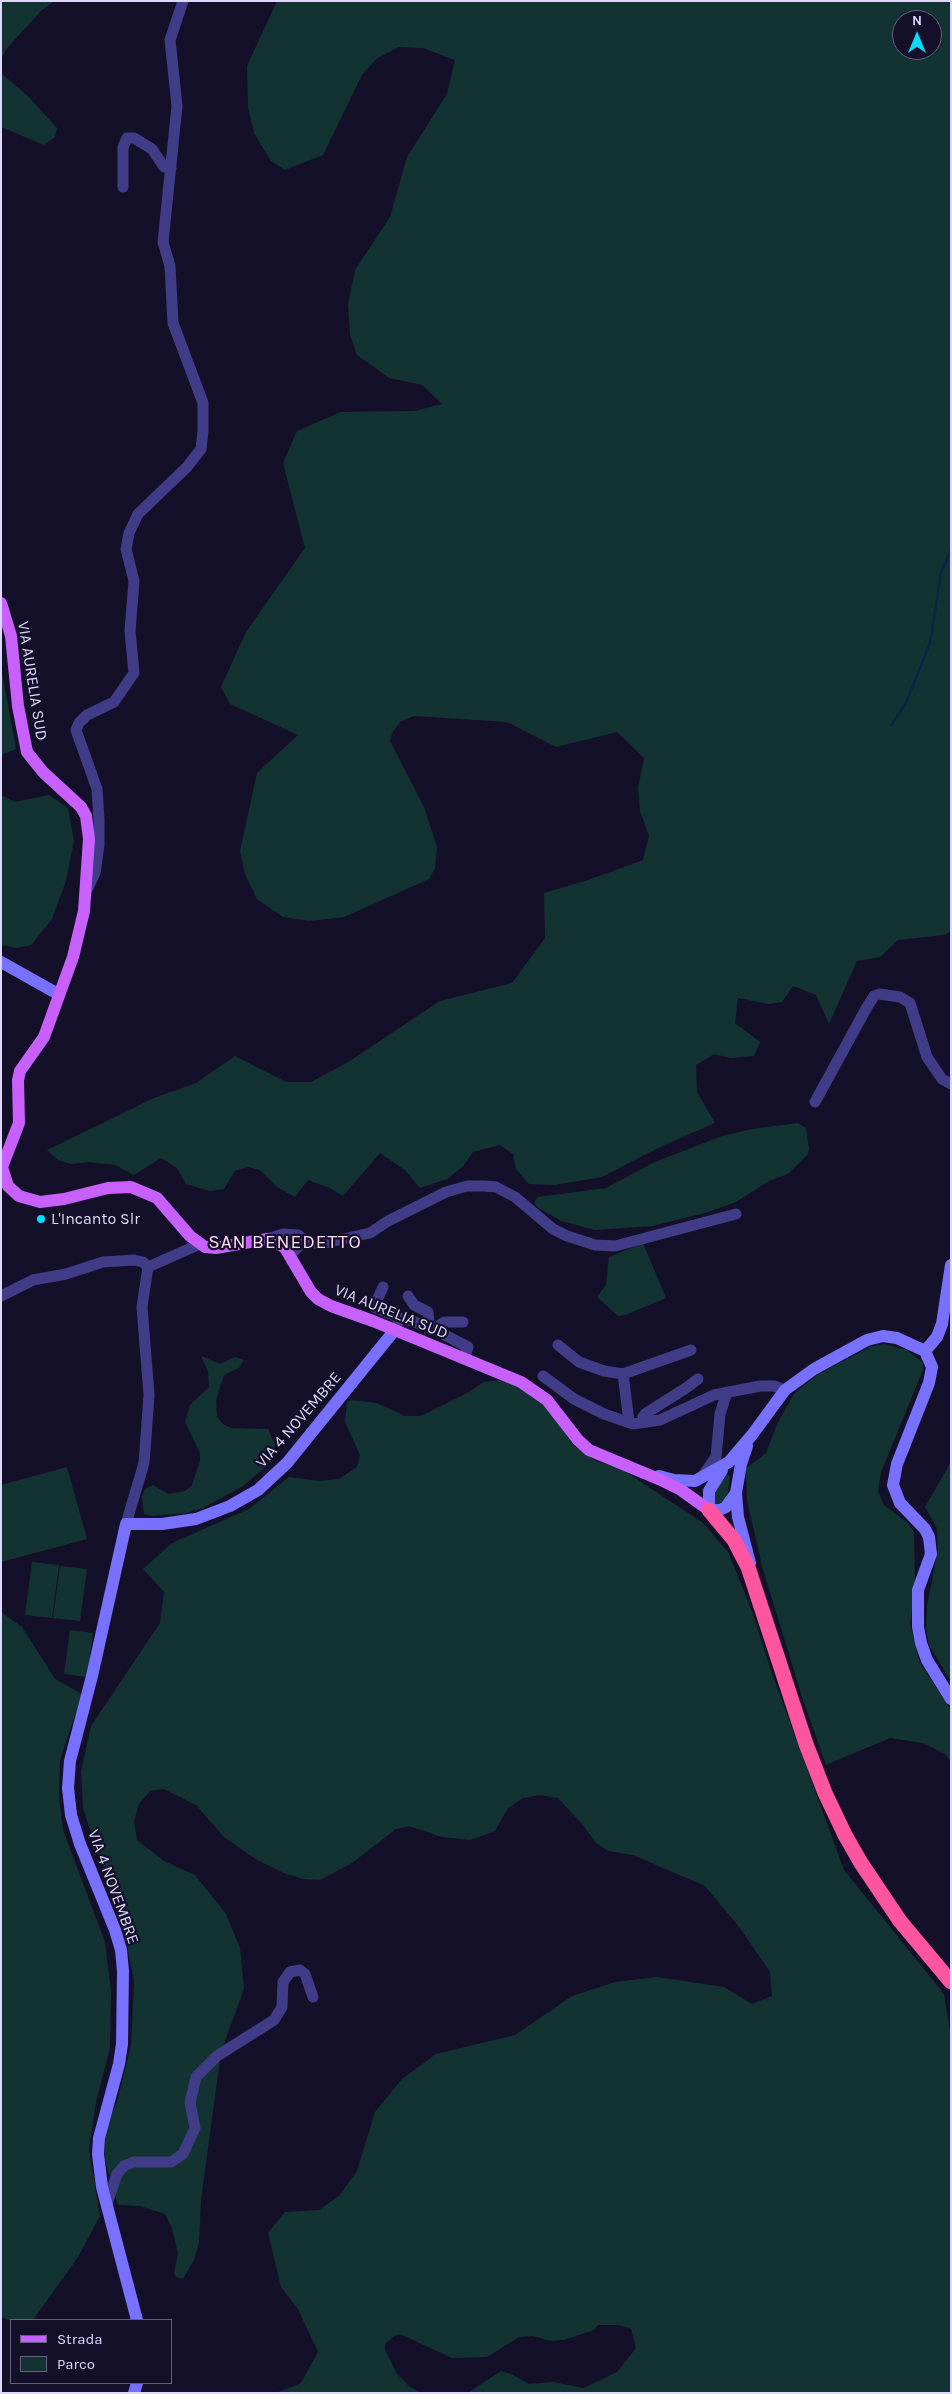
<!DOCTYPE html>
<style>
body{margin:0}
#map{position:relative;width:952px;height:2394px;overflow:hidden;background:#151029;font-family:Karla,sans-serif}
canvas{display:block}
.frame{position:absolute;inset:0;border:2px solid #ded8ff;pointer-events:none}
.legend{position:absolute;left:10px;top:2319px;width:162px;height:65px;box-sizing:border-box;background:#151029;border:1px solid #65607f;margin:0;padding:6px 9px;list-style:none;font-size:15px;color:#ded8ff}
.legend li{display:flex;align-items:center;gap:10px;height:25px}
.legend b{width:25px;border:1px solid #65607f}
.north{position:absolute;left:892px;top:10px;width:50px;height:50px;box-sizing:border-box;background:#151029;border:1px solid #65607f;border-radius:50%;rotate:0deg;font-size:14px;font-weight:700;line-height:20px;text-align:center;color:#ded8ff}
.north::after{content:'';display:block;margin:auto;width:18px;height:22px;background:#06dcfd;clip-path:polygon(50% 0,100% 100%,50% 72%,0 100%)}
</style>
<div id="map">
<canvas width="952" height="2394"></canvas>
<div class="frame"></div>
<ul class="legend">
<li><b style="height:6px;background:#c860fe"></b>Strada</li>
<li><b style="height:14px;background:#133333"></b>Parco</li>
</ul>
<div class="north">N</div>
</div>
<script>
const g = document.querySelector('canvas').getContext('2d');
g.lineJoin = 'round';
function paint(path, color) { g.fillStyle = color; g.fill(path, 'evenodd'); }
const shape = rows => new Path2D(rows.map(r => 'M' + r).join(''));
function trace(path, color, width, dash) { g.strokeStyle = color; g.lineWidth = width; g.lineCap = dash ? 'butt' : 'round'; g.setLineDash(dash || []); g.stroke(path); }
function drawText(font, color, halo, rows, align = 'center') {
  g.font = font + ' Karla,sans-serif'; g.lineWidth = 4.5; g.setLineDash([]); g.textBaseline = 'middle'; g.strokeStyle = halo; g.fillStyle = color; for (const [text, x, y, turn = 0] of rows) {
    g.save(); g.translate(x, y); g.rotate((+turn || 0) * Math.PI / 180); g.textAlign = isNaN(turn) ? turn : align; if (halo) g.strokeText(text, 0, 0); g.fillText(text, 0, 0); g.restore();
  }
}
const green = shape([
 [1,1,54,1,41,11,8,47,1,59],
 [277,1,951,1,951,931,944,935,898,940,880,957,857,961,829,1024,816,995,793,986,782,1002,769,1004,738,998,735,1023,760,1042,754,1056,730,1058,714,1054,696,1065,697,1092,715,1123,660,1147,602,1177,555,1185,529,1184,516,1169,513,1154,500,1145,473,1152,463,1166,447,1179,420,1188,405,1170,380,1153,343,1196,330,1188,308,1180,295,1197,277,1187,260,1170,248,1167,235,1171,224,1189,210,1191,186,1184,177,1168,161,1158,134,1175,115,1165,90,1162,71,1164,58,1160,47,1150,154,1098,196,1083,235,1056,286,1082,311,1082,350,1061,440,1001,512,983,545,938,544,893,588,880,643,860,649,836,640,811,638,788,644,758,617,732,556,747,507,722,414,716,400,722,392,733,390,741,424,807,437,847,435,868,429,879,344,917,309,921,283,917,257,899,245,874,240,851,257,773,298,735,230,704,221,687,246,632,305,548,283,463,297,431,341,412,414,411,442,404,422,385,389,378,357,355,350,335,348,305,355,270,390,217,407,157,447,94,455,60,423,48,399,47,376,59,362,75,323,155,285,170,271,161,254,133,248,107,247,66],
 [902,20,932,20,932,50,902,50],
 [1,73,28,96,57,128,55,137,44,145,1,127],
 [1,667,16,749,1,755],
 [1,795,15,802,49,795,68,808,74,841,66,881,52,919,31,945,17,948,1,945],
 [798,1123,806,1128,809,1149,808,1154,788,1174,769,1181,736,1202,705,1213,652,1226,595,1230,561,1221,537,1207,534,1202,538,1197,606,1188,653,1163,722,1136,752,1129],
 [643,1243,666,1298,625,1315,618,1316,597,1297,606,1285,609,1257],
 [884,1344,907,1350,923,1363,923,1370,881,1472,878,1491,884,1505,908,1523,914,1532,915,1583,910,1624,920,1663,951,1710,951,1762,945,1754,923,1743,890,1738,826,1765,802,1697,762,1566,747,1500,746,1468,766,1453,777,1424,794,1394,817,1375,870,1347],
 [201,1356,220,1364,235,1357,244,1360,239,1368,224,1375,216,1400,217,1417,223,1424,231,1428,268,1429,275,1445,273,1454,263,1469,243,1486,203,1508,186,1513,152,1516,144,1514,142,1497,145,1489,153,1485,168,1494,185,1491,192,1485,200,1461,200,1453,185,1422,190,1405,209,1387,208,1371],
 [500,1380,516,1385,546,1407,574,1446,596,1461,620,1468,703,1523,728,1552,752,1611,770,1668,844,1870,944,1994,951,2039,951,2393,468,2393,501,2371,513,2375,529,2384,553,2382,584,2388,617,2372,636,2348,631,2329,619,2325,598,2325,594,2330,564,2340,551,2341,533,2336,519,2337,487,2357,452,2358,400,2334,394,2336,385,2344,385,2350,397,2374,410,2387,422,2393,276,2393,301,2383,318,2352,298,2309,281,2287,268,2233,285,2212,319,2210,339,2196,357,2171,375,2112,402,2079,436,2054,515,2035,572,1996,615,1982,657,1977,724,1987,752,2004,772,1996,770,1972,740,1928,705,1886,633,1855,608,1851,596,1843,583,1825,558,1798,540,1795,523,1798,508,1808,495,1831,470,1840,442,1837,409,1826,396,1829,352,1863,320,1880,303,1879,286,1874,257,1860,224,1837,196,1805,164,1789,150,1791,139,1804,134,1821,137,1840,164,1861,195,1875,226,1914,240,1948,244,1989,221,2052,201,2200,199,2242,194,2260,183,2279,176,2277,174,2273,178,2254,172,2228,165,2214,140,2206,118,2205,105,2161,105,2139,109,2119,117,2102,131,2046,134,1981,119,1906,99,1857,83,1808,81,1772,91,1726,160,1623,164,1592,143,1569,172,1543,249,1509,289,1477,319,1481,339,1479,357,1467,360,1455,345,1422,347,1402,351,1400,377,1403,405,1416,421,1416,469,1392,484,1382],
 [951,1462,951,1682,929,1645,926,1628,927,1607,938,1549,937,1528,925,1507],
 [67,1467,87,1539,1,1562,1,1485],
 [727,1473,730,1477,727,1498,715,1506,712,1494],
 [32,1562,59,1565,52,1618,25,1615],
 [60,1566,87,1569,80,1621,53,1618],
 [1,1612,22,1627,55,1679,82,1694,60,1760,59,1796,63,1830,105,1942,111,1992,110,2048,96,2102,89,2150,100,2216,78,2257,33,2320,11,2321,1,2317],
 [70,1630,93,1633,87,1677,64,1674]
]);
const stream = shape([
 [891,726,906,703,930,643,941,573,951,550]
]);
const street = shape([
 [123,187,123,147,127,138,134,138,152,149,164,167,171,168],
 [87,890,95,873,99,845,99,820,97,789,76,730,79,723,87,715,114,702,134,673,130,631,134,581,126,549,129,533,138,514,187,467,201,449,203,431,203,403,173,323,170,266,163,242,177,106,170,40,183,1],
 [815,1102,867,1007,874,996,879,994,900,997,910,1003,927,1057,942,1079,951,1084],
 [267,1239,283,1234,298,1235,308,1242,321,1244,370,1233,388,1221,446,1192,467,1186,484,1186,496,1187,515,1197,553,1229,567,1236,595,1245,615,1246,736,1214],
 [290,1255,305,1240],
 [148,1267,200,1244],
 [383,1287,374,1307,400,1318,398,1323],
 [1,1296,33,1280,66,1274,103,1262,134,1260,143,1262,148,1267],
 [400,1318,421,1324,429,1322,428,1312,414,1305,408,1296],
 [463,1322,445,1322,441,1324,438,1329,439,1332,468,1347,464,1359],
 [558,1345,579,1362,604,1371,623,1374,629,1422],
 [623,1374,691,1350],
 [543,1376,574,1399,604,1414,633,1424,660,1420,714,1395,760,1386,774,1386,785,1390],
 [647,1422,643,1417,645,1414,686,1388,698,1379],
 [702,1477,716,1457,720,1414,727,1392],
 [126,1524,144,1463,146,1437,149,1395,142,1307,148,1267],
 [107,2204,117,2174,124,2166,134,2162,171,2162,183,2154,195,2128,190,2103,196,2077,217,2056,274,2020,282,2007,283,1982,290,1972,300,1970,305,1974,313,1997]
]);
const secondary = shape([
 [1,962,58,994],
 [925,1351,937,1337,942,1324,951,1265],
 [747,1446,741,1464,736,1493,738,1517,750,1563],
 [722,1470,709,1491,709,1510,720,1510,726,1507,736,1493],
 [659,1476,674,1480,695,1481,729,1462,752,1435,785,1390,814,1369,867,1340,883,1336,897,1338,925,1351,932,1367,929,1383,897,1464,893,1485,900,1503,925,1529,929,1537,931,1554,918,1590,918,1627,921,1643,927,1660,951,1699],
 [137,2320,102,2187,98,2154,99,2138,119,2064,122,2044,123,1971,121,1950,115,1930,80,1844,71,1815,68,1788,70,1761,92,1676,126,1524,162,1524,196,1519,230,1506,258,1490,287,1463,394,1331],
 [134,2393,137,2383]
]);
const primary = shape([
 [1,603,11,636,18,706,27,752,43,772,81,807,86,816,89,839,84,911,73,957,44,1037,20,1071,18,1080,19,1123,2,1167,8,1186,19,1196,40,1202,64,1199,108,1188,131,1187,157,1198,190,1236,205,1247,216,1248,267,1239,279,1244,285,1248,311,1292,318,1299,331,1306,373,1321,521,1382,547,1400,578,1440,589,1450,661,1480,681,1490,709,1510]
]);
const highway = shape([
 [709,1510,734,1540,748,1567,806,1744,825,1793,845,1835,861,1863,900,1921,951,1982]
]);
const markers = [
 [41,1219,5,"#06dcfd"]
];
const streetNames = [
 ["VIA AURELIA SUD",32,681,81],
 ["VIA AURELIA SUD",391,1312,22],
 ["VIA 4 NOVEMBRE",299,1420,-49],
 ["VIA 4 NOVEMBRE",113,1887,70]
];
const poiNames = [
 ["L'Incanto Slr",51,1219]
];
const quarterNames = [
 ["SAN BENEDETTO",285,1243]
];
paint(green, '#133333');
trace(stream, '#0d224b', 2.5);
trace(street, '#413c87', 11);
trace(secondary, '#7870fe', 12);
trace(primary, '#c860fe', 12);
trace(highway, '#fe55a0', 15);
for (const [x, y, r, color] of markers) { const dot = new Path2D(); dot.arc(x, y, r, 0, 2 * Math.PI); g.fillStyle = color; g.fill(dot); trace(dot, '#151029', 2); }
drawText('16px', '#ded8ff', '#151029', streetNames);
drawText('16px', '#ded8ff', '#151029', poiNames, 'left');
g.letterSpacing = '1px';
drawText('19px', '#ffdaf0', '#151029', quarterNames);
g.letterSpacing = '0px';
</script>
